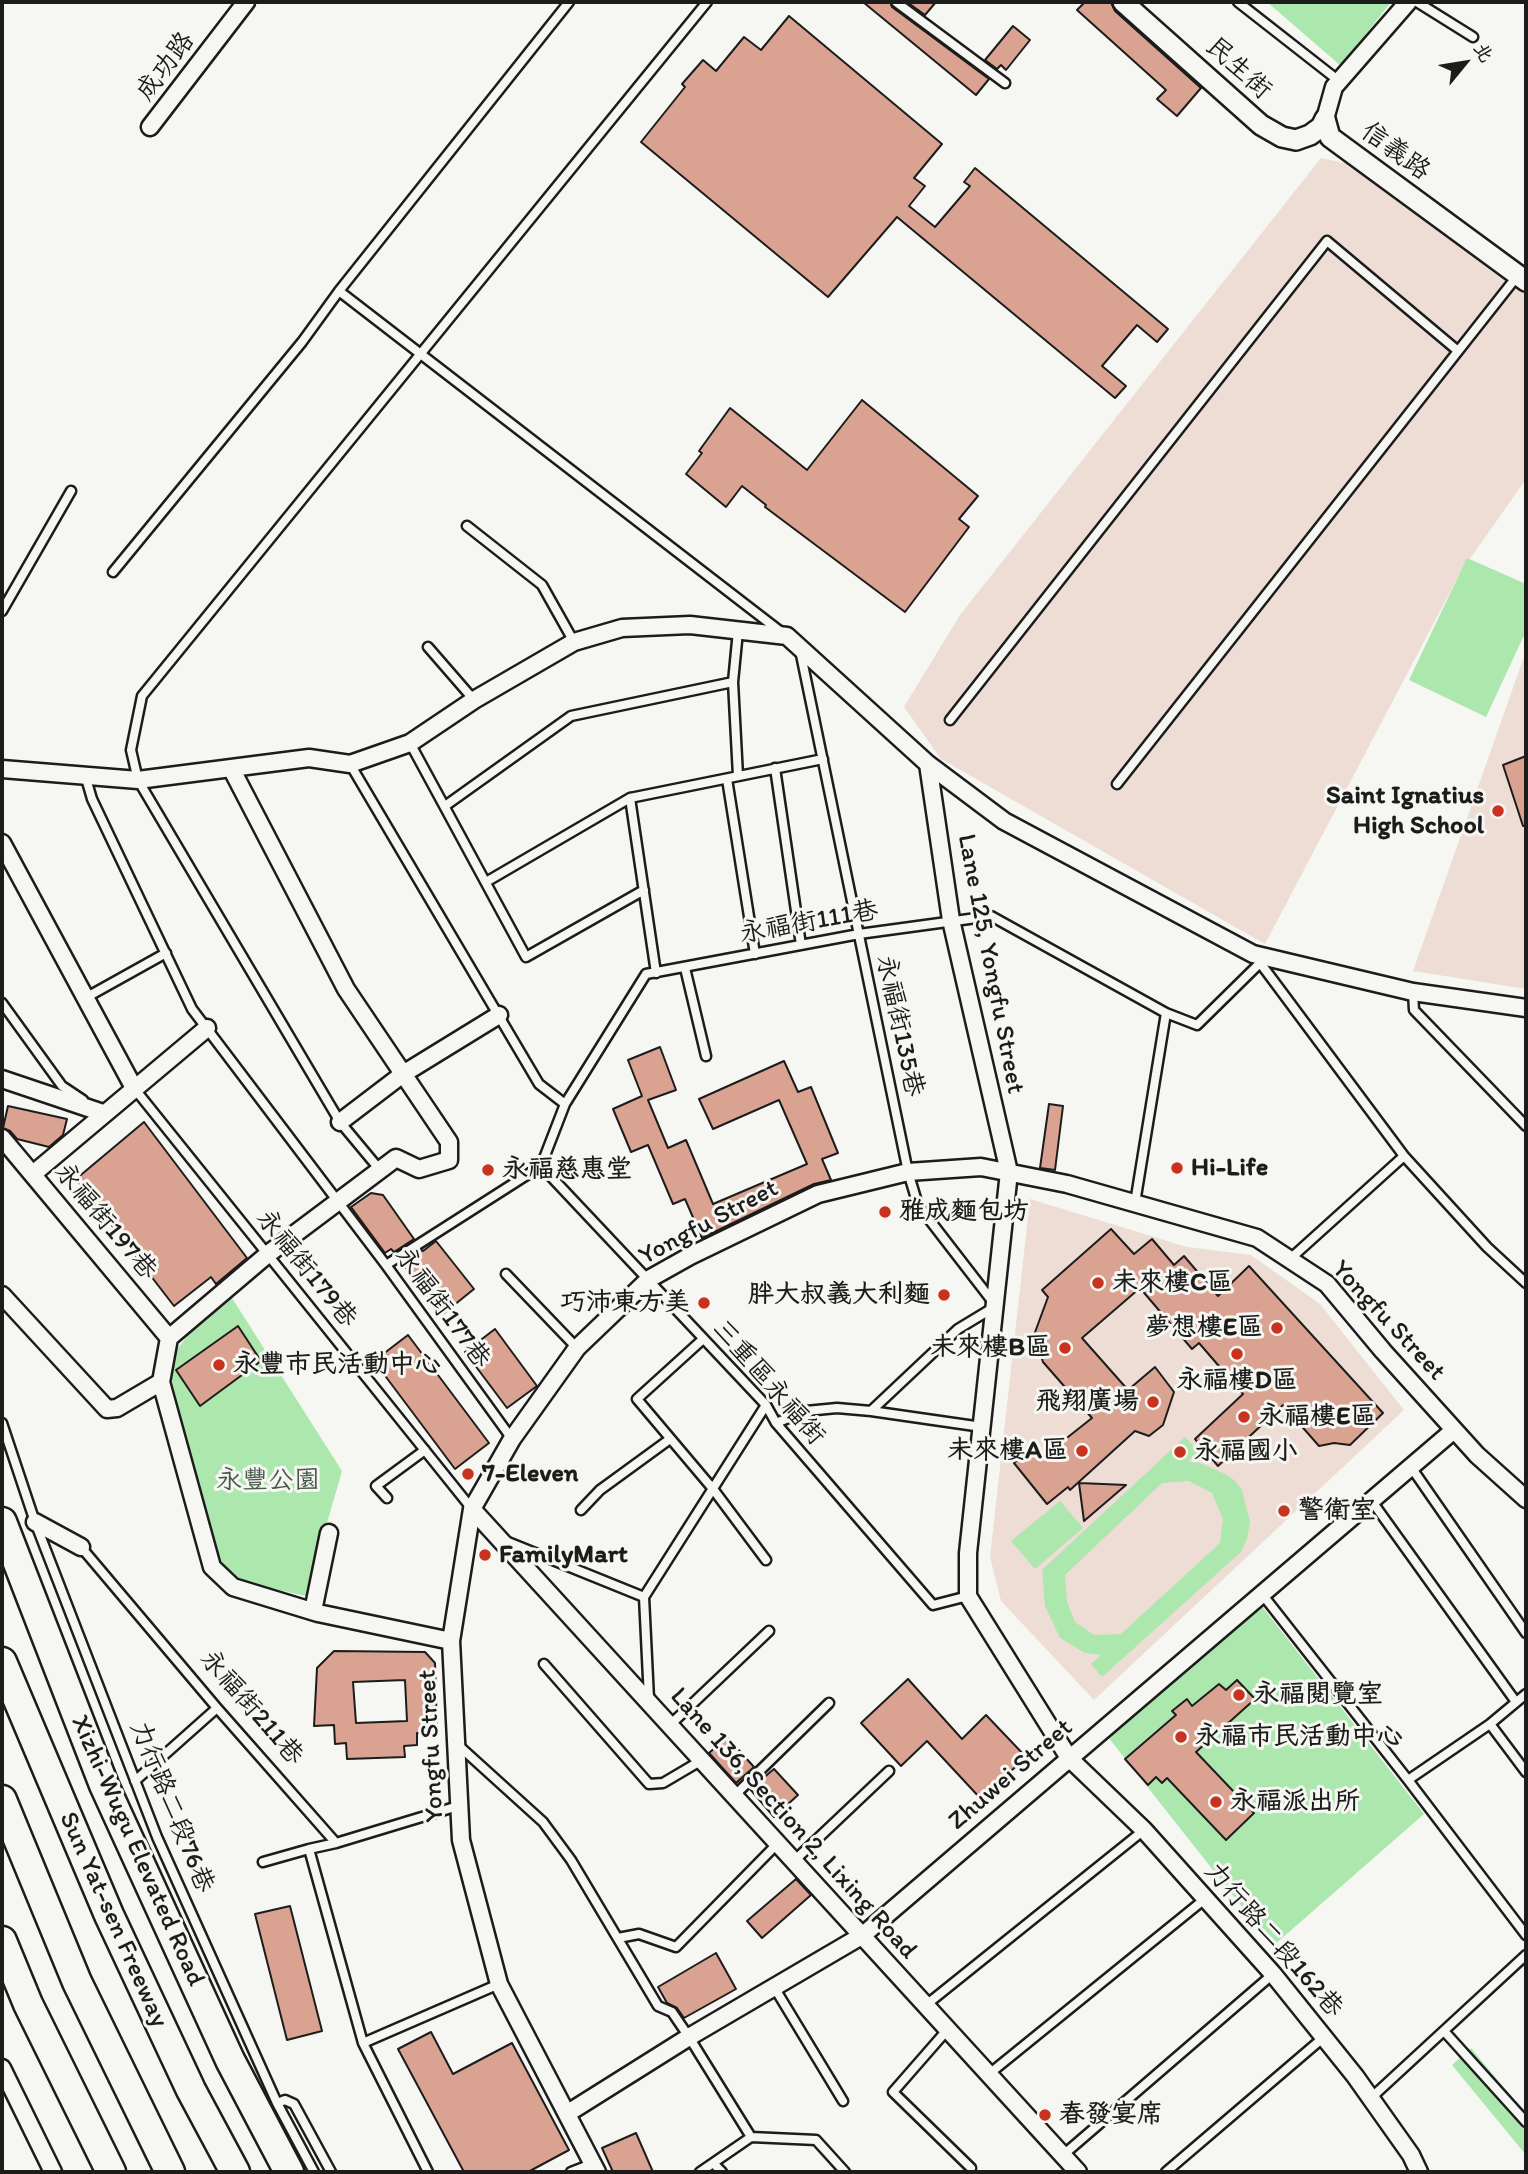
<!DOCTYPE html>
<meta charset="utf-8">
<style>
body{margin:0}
#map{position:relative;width:1528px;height:2174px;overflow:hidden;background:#f6f6f2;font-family:Itim,"LXGW WenKai TC",sans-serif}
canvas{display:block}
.frame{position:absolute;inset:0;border:4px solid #1c1c1c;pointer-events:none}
.north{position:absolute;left:1430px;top:28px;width:70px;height:70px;-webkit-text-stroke:5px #f6f6f2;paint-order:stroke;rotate:60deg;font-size:19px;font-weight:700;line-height:28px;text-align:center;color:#1c1c1c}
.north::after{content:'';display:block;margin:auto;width:24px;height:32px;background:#1c1c1c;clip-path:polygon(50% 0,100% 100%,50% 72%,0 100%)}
</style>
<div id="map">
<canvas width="1528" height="2174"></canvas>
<div class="frame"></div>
<div class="north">北</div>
</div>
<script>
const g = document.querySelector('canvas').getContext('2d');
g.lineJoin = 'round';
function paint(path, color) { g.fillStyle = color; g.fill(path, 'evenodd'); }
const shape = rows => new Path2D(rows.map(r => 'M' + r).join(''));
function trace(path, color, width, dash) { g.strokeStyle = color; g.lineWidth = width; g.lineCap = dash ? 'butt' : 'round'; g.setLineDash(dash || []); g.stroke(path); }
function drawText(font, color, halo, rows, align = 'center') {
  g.font = font + ' Itim,"LXGW WenKai TC",sans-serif'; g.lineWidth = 6; g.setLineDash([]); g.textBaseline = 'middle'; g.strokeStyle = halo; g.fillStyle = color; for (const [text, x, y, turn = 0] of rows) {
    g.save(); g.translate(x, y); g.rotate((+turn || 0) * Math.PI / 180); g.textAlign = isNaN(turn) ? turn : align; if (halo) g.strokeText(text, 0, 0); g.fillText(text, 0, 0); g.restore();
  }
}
const built = shape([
 [1321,158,1349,164,1526,292,1526,479,1460,573,1265,944,941,759,904,707,960,615],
 [1526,651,1526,989,1413,971],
 [1030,1199,1187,1247,1251,1255,1320,1304,1404,1410,1094,1700,1001,1601,990,1557]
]);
const green = shape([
 [1267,2,1391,2,1341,66],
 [1467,558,1526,584,1526,631,1486,717,1409,680],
 [232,1298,342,1471,306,1596,234,1580,220,1561,206,1515,169,1371,175,1352,195,1326],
 [1185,1437,1199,1452,1188,1462,1200,1463,1223,1473,1234,1480,1242,1490,1250,1522,1247,1539,1241,1552,1102,1677,1091,1664,1101,1655,1085,1653,1060,1638,1045,1606,1042,1570],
 [1189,1481,1212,1493,1223,1519,1220,1543,1121,1634,1094,1635,1075,1622,1067,1602,1065,1575,1162,1483],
 [1060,1501,1083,1528,1035,1569,1011,1541],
 [1261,1605,1424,1814,1273,1946,1108,1737],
 [1471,2048,1526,2114,1526,2155,1452,2065]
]);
const building = shape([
 [863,2,890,2,892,7,989,79,976,95,863,2],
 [907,2,936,2,925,15,907,2],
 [1085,2,1111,2,1115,11,1201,88,1177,116,1157,99,1166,90,1077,10,1085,2],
 [789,16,942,144,914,178,925,186,909,206,935,227,970,186,964,182,975,168,1168,329,1157,342,1137,325,1102,366,1126,386,1115,398,897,217,828,297,641,142,685,87,682,84,703,60,716,71,744,37,761,50,789,16],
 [1013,26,1030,40,1006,70,1001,65,997,69,985,60,1013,26],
 [862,400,978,496,959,519,969,527,905,612,765,507,766,505,742,486,726,507,686,474,702,453,699,451,730,408,807,470,862,400],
 [1526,756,1526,826,1523,826,1503,765,1526,756],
 [660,1047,676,1090,648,1100,668,1148,686,1140,713,1204,807,1164,779,1100,713,1129,699,1099,784,1061,798,1092,811,1087,838,1153,822,1159,831,1180,814,1184,702,1238,685,1199,673,1204,648,1145,631,1152,613,1109,642,1096,628,1060,660,1047],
 [1049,1104,1063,1106,1055,1170,1040,1168,1049,1104],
 [8,1106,67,1119,63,1135,49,1147,17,1139,10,1131,3,1128,8,1106],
 [144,1122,247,1258,216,1284,211,1277,174,1306,76,1179,144,1122],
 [371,1193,383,1195,414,1239,394,1252,391,1249,385,1253,351,1207,371,1193],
 [1111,1229,1134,1254,1152,1239,1174,1265,1184,1256,1218,1296,1249,1266,1383,1413,1350,1445,1334,1443,1319,1446,1283,1405,1218,1466,1195,1439,1243,1394,1199,1343,1192,1349,1140,1288,1082,1338,1128,1390,1155,1367,1174,1392,1163,1425,1149,1436,1135,1431,1070,1490,1068,1487,1047,1504,1014,1463,1035,1445,1044,1456,1092,1418,1043,1362,1034,1335,1048,1297,1042,1290,1111,1229],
 [436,1241,474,1289,443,1314,402,1263,422,1250,423,1251,436,1241],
 [238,1326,261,1361,200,1406,176,1370,238,1326],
 [495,1329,537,1386,507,1408,465,1352,495,1329],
 [408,1335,489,1443,455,1469,374,1361,408,1335],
 [1079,1483,1126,1485,1084,1521,1079,1483],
 [334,1651,425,1652,435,1663,437,1732,417,1733,417,1745,404,1746,405,1757,347,1759,346,1743,335,1744,334,1725,314,1726,317,1668,334,1651],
 [405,1680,407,1721,356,1723,353,1682,405,1680],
 [908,1679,962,1739,986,1715,1026,1757,981,1799,927,1741,901,1766,861,1723,908,1679],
 [1237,1680,1255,1699,1196,1752,1254,1813,1226,1840,1167,1778,1162,1783,1156,1777,1148,1785,1125,1759,1176,1715,1172,1711,1187,1699,1192,1706,1219,1684,1226,1690,1237,1680],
 [727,1737,754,1767,736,1783,709,1753,727,1737],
 [774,1769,798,1795,774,1817,750,1789,774,1769],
 [796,1879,811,1895,762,1938,747,1921,796,1879],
 [290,1906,322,2031,287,2040,255,1914,290,1906],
 [716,1953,736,1989,684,2018,677,2008,667,2003,658,1987,716,1953],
 [431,2032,453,2074,512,2043,569,2150,528,2172,464,2172,398,2049,431,2032],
 [636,2133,653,2172,613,2172,602,2148,636,2133]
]);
const service = shape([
 [896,2,1005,83],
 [1238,2,1339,81],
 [1417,2,1473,37],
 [339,291,781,632],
 [467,526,542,585,574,642],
 [113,572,302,342,339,291,569,2],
 [2,611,71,491],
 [738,631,733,682,738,776],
 [428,647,474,700],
 [950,720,1327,241,1458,351],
 [410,743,526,957,644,890],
 [350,764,539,1084,565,1104],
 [775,768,801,945],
 [85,775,92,799,192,1009,386,1265,512,1439],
 [727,779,755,954],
 [1117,784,1518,275],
 [445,806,571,716,733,682],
 [486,882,630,798],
 [1255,956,1404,1156,1487,1247,1526,1283],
 [685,968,706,1056],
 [656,973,630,798,823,759],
 [1413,992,1414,1010,1526,1126],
 [87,997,166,953],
 [2,1003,62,1086,83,1100],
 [1166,1013,1197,1025,1260,963],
 [134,1088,472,1509],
 [541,1166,766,1405,776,1423,933,1605,968,1596],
 [380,1170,340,1122,138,780,131,750,142,696,707,2],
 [1290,1259,1404,1156],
 [386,1265,541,1166,565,1104,646,974,859,934,991,916,1166,1013,1135,1203],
 [506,1274,577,1348],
 [702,1340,637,1399,713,1489,766,1560],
 [871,1411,982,1427],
 [2,1423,35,1522,157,1837,277,2103,314,2172],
 [776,1423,806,1411,837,1408,871,1411,958,1329,996,1306,918,1205,908,1172,800,650],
 [1411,1467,1526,1633],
 [387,1498,376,1486,425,1450],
 [1371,1500,1516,1702],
 [581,1510,600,1490,670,1439],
 [508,1542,644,1597,766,1405],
 [81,1547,217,1708,336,1843,458,1806],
 [1262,1594,1408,1780,1526,1935],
 [644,1597,649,1699],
 [544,1664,649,1784,663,1783,702,1760],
 [1490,1724,1526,1772],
 [670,1725,769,1631],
 [458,1745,543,1822,571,1860,658,2006,672,2012,689,2037,751,2137],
 [1408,1780,1490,1724,1526,1694],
 [135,1781,217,1708],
 [735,1795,829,1703],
 [336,1843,309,1849,363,2043,428,2172],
 [794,1861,889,1771],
 [263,1862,309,1849],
 [618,1938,639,1934,676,1947,778,1843],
 [774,1987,843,2101],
 [926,2005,1144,1830],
 [948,2029,893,2092,971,2168],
 [1444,2031,1526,2122],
 [363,2043,499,1984],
 [989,2074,1206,1898],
 [1371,2098,1526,1955],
 [277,2103,285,2100,294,2104,331,2172],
 [1062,2156,1273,1974],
 [714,2164,722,2172],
 [571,2172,594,2163],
 [700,2172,751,2137,816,2140,845,2172],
 [1166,2172,1324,2037]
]);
const minor = shape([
 [1325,119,1334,87,1408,2],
 [150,127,246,2],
 [928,764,951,920,1009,1172,968,1553,968,1596,1069,1758,1144,1830,1273,1974,1355,2076,1411,2155,1419,2172],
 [231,768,346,989,449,1142,449,1160,419,1169,396,1158,268,1254,169,1338,161,1382,212,1567,233,1587,318,1613,451,1641],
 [2,769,138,780,309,758,350,764,410,743,474,700,574,642,622,628,690,625,787,636,928,764,1004,821,1253,954,1413,992,1526,1008],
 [2,843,134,1088],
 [2,1079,103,1113],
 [340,1122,403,1074,499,1015],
 [2,1138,169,1338],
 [33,1174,207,1028],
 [2,1295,107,1409,117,1408,161,1382],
 [472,1509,1078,2172],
 [35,1522,81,1547],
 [313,1611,329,1533],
 [2,2068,53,2172],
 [568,2113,689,2037,863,1935,1454,1430],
 [597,2172,499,1984,461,1840,451,1641,472,1509,512,1439,577,1348,649,1279,690,1256,818,1194,908,1172,981,1167,1067,1184,1257,1238,1327,1284,1383,1351,1477,1455,1526,1499]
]);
const tertiary = shape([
 [1123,2,1261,125,1282,137,1296,140,1310,135,1321,127,1325,119],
 [1325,119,1330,137,1526,281]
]);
const motorway = shape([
 [2,1522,104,1785,230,2060,289,2172],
 [2,1662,109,1915,191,2090,235,2172],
 [2,1800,77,1982,170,2172],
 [2,1941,28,2004,111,2172]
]);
const markers = [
 [1498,811,7,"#c8321e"],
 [1177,1168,7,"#c8321e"],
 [488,1170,7,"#c8321e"],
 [885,1212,7,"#c8321e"],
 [1098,1283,7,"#c8321e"],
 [944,1295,7,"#c8321e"],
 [704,1303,7,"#c8321e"],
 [1277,1328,7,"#c8321e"],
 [1065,1348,7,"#c8321e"],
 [1237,1354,7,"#c8321e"],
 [219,1365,7,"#c8321e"],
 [1153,1402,7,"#c8321e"],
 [1244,1417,7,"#c8321e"],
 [1082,1451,7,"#c8321e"],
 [1180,1452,7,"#c8321e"],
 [468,1474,7,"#c8321e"],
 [1284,1511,7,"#c8321e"],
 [485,1555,7,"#c8321e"],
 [1239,1695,7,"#c8321e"],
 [1181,1737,7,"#c8321e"],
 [1216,1802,7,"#c8321e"],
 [1045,2115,7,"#c8321e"]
];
const streetNames = [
 ["成功路",166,67,-53],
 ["民生街",1238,69,42],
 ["信義路",1395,152,36],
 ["永福街111巷",809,923,-10],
 ["Lane 125, Yongfu Street",990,964,79],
 ["永福街135巷",899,1026,78],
 ["永福街197巷",105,1222,50],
 ["Yongfu Street",709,1223,-28],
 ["永福街179巷",306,1269,51],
 ["永福街177巷",442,1308,54],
 ["Yongfu Street",1388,1321,47],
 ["三重區永福街",768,1383,49],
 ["永福街211巷",251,1708,49],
 ["Yongfu Street",432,1746,-93],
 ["Zhuwei Street",1011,1775,-41],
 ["力行路二段76巷",171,1807,68],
 ["Lane 136, Section 2, Lixing Road",793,1824,48],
 ["Xizhi-Wugu Elevated Road",137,1851,66],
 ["Sun Yat-sen Freeway",113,1920,66],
 ["力行路二段162巷",1273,1940,49]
];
const poiNames = [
 ["Saint Ignatius",1484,796,"right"],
 ["High School",1484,826,"right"],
 ["Hi-Life",1191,1168],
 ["永福慈惠堂",502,1170],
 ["雅成麵包坊",899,1212],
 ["未來樓C區",1112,1283],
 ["胖大叔義大利麵",930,1295,"right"],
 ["巧沛東方美",690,1303,"right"],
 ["夢想樓E區",1263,1328,"right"],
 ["未來樓B區",1051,1348,"right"],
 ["永豐市民活動中心",233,1365],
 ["永福樓D區",1237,1381,"center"],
 ["飛翔廣場",1139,1402,"right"],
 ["永福樓E區",1258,1417],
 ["未來樓A區",1068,1451,"right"],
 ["永福國小",1194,1452],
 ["7-Eleven",482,1474],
 ["警衛室",1298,1511],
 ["FamilyMart",499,1555],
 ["永福閱覽室",1253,1695],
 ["永福市民活動中心",1195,1737],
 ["永福派出所",1230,1802],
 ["春發宴席",1059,2115]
];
const parkNames = [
 ["永豐公園",268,1481]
];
paint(built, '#eeddd5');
paint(green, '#ace8ae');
paint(building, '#daa391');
trace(building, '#1c1c1c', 2);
trace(service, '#1c1c1c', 13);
trace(minor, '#1c1c1c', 21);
trace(tertiary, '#1c1c1c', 24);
trace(motorway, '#1c1c1c', 33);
trace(service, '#f6f6f2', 8);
trace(minor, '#f6f6f2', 16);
trace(tertiary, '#f6f6f2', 19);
trace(motorway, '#f6f6f2', 28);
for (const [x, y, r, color] of markers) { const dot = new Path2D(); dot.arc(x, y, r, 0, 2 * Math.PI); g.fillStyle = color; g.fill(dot); trace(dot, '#f6f6f2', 2.5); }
drawText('26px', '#1c1c1c', '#f6f6f2', streetNames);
drawText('bold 26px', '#1c1c1c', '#f6f6f2', poiNames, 'left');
drawText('26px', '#475948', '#f6f6f2', parkNames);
</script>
